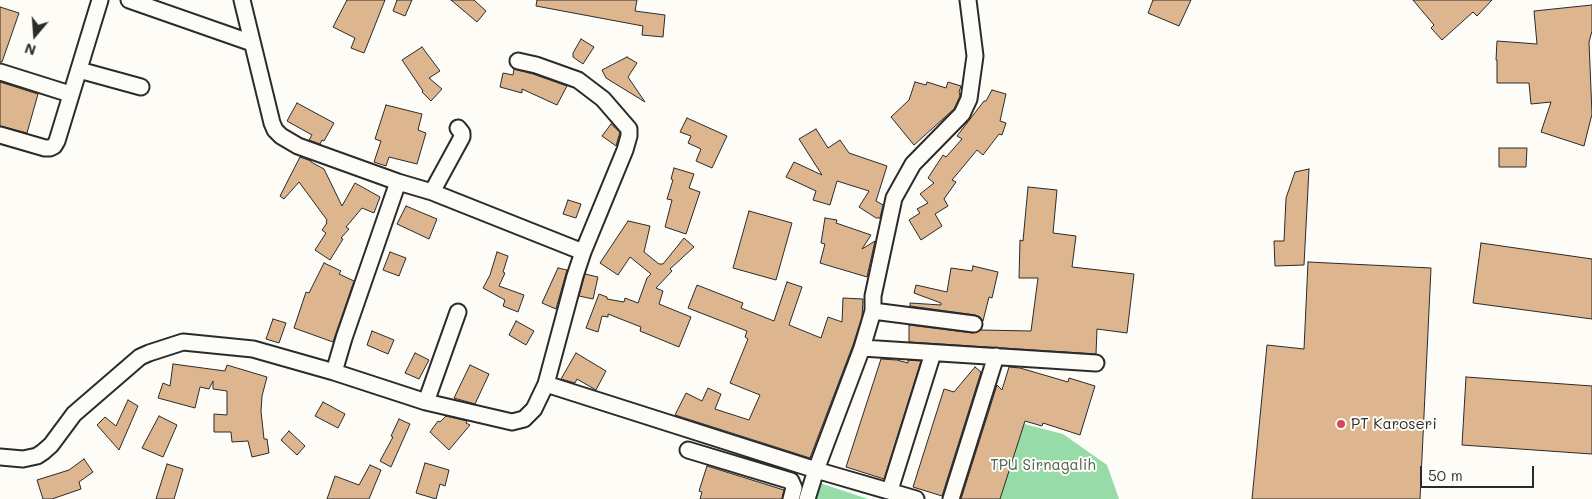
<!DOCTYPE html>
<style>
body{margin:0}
#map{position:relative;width:1592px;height:499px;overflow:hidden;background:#fdfcf7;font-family:Mali,sans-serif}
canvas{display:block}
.north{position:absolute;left:10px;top:10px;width:50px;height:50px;-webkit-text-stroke:4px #fdfcf7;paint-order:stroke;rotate:198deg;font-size:14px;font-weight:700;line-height:20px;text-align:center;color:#2b2b2b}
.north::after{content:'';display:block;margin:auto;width:18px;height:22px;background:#2b2b2b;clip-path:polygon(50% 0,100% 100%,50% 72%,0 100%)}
.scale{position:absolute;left:1420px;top:466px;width:114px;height:22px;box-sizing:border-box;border:2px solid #2b2b2b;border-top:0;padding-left:6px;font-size:15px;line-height:18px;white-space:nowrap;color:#2b2b2b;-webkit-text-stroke:4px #fdfcf7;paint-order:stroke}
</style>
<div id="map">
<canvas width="1592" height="499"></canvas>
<div class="north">N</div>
<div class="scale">50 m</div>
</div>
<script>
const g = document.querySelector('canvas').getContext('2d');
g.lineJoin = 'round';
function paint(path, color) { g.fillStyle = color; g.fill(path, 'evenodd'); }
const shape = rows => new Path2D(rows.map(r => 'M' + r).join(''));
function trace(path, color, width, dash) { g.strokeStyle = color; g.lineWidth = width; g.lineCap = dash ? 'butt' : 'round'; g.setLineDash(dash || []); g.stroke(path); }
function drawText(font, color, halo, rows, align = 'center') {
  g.font = font + ' Mali,sans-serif'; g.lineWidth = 4; g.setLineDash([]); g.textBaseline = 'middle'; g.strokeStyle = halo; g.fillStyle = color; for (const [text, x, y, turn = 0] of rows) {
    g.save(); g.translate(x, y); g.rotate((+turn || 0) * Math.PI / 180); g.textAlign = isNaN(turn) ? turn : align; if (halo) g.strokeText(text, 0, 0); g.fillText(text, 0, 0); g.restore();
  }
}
const green = shape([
 [1020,423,1063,434,1107,465,1119,499,994,499],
 [820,483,868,499,814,499]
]);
const building = shape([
 [347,0,385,0,364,53,351,48,355,38,333,27,347,0],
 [397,0,412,0,405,16,393,11,397,0],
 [451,0,474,0,486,11,477,22,451,0],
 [537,0,637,0,635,11,665,15,663,37,642,35,643,26,536,6,537,0],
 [1153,0,1191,0,1179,26,1148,13,1153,0],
 [1413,0,1492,0,1477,16,1473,12,1442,40,1431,28,1434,25,1413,0],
 [1592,5,1592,31,1589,42,1592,114,1584,146,1541,132,1551,102,1531,104,1529,83,1497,83,1497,60,1496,60,1497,41,1537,44,1534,11,1592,5],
 [0,7,19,13,2,62,0,62,0,7],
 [581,39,594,47,583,64,573,57,573,53,581,39],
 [422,47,440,71,429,78,442,89,431,101,422,92,423,91,402,60,422,47],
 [627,57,637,63,628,77,645,102,606,78,602,70,627,57],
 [514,69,533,74,567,86,557,105,522,89,522,93,500,87,503,73,513,75,514,69],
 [0,82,38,94,27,133,0,126,0,82],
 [915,82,926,85,927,82,946,88,948,82,961,86,959,92,960,96,954,109,914,145,891,117,909,100,915,82],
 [992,90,1006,94,1000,121,1006,123,1002,135,999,134,983,155,977,150,952,180,956,182,944,199,948,206,935,214,942,226,921,240,909,220,920,213,917,209,928,203,920,194,934,183,928,178,943,155,946,157,962,139,957,136,984,101,986,101,992,90],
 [297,103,334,123,324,141,322,140,320,144,309,140,312,135,287,121,297,103],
 [386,105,422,114,418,130,426,133,417,164,389,157,386,166,374,162,381,141,375,139,386,105],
 [687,118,727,136,712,168,696,161,701,149,688,143,691,136,680,132,687,118],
 [611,124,620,132,616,146,602,136,611,124],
 [816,129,828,148,840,140,849,153,887,166,876,201,883,205,880,218,876,218,859,207,869,191,837,181,830,205,813,200,816,191,786,177,794,162,822,175,799,139,816,129],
 [1499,148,1527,148,1526,167,1499,167,1499,148],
 [300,157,311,161,311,162,324,169,342,206,355,183,380,197,374,213,362,208,346,227,349,229,341,238,343,239,330,260,315,250,326,233,322,230,327,223,326,222,327,220,299,182,284,199,280,196,300,157],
 [674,168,694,174,689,188,700,192,686,234,665,227,672,200,667,199,673,180,671,179,674,168],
 [1309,169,1304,265,1275,266,1274,241,1284,241,1286,198,1295,172,1309,169],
 [1028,187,1057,190,1053,233,1076,236,1072,267,1134,274,1127,333,1097,329,1096,354,909,342,909,325,973,333,981,330,1031,331,1038,278,1019,278,1020,240,1023,241,1028,187],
 [568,200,581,204,576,218,563,214,568,200],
 [406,206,437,219,429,239,397,224,406,206],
 [749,211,792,223,776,280,733,268,749,211],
 [825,218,837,220,836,223,871,235,862,249,875,241,867,277,820,263,825,244,821,243,825,218],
 [628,221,650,226,644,252,659,264,663,264,684,238,694,247,670,269,672,271,656,288,663,291,659,304,691,317,679,347,640,331,641,327,608,314,608,317,602,316,598,332,586,328,599,294,607,297,607,299,624,302,625,298,638,303,647,278,651,274,630,257,618,275,600,263,628,221],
 [1481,243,1592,259,1592,319,1473,303,1481,243],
 [390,252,406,258,399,276,383,270,390,252],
 [497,252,508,256,503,272,505,273,499,286,524,295,518,312,503,306,505,300,483,288,490,275,497,252],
 [1308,262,1431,268,1420,499,1252,499,1267,345,1304,349,1308,262],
 [324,263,341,271,339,274,354,281,333,342,294,328,306,292,309,293,324,263],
 [973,266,998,272,992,298,989,297,983,321,980,317,975,315,910,306,910,303,941,305,941,303,914,293,916,285,947,292,951,268,972,271,973,266],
 [558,268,567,270,556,309,542,303,558,268],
 [585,274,598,277,593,299,579,296,585,274],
 [787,282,802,287,789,325,821,338,828,317,842,322,843,298,863,299,862,317,853,345,810,458,675,415,686,393,702,401,708,388,721,394,715,409,749,420,760,395,730,383,748,339,745,337,747,331,688,308,697,285,743,303,741,308,774,321,787,282],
 [273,319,286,323,279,343,266,339,273,319],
 [516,321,534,331,526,345,509,335,516,321],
 [372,331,394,340,388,354,367,345,372,331],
 [415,353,429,360,419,379,405,373,415,353],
 [576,353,606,371,596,390,577,379,575,383,561,379,576,353],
 [881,359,897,360,908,363,908,360,921,361,884,479,846,467,881,359],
 [173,364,225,371,227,365,267,377,262,396,261,411,264,439,267,439,269,453,252,457,248,441,232,442,231,432,214,432,214,414,227,415,227,391,213,389,213,381,209,389,200,387,195,408,158,398,163,383,170,386,173,364],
 [470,365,489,374,475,404,454,398,470,365],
 [975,367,981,372,942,496,913,487,944,389,954,392,975,367],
 [1009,367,1020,368,1068,382,1069,378,1095,386,1080,435,1043,423,1042,426,1025,421,1000,499,961,499,997,385,1002,390,1009,367],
 [1466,377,1592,386,1592,454,1462,445,1466,377],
 [128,400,138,406,119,450,97,425,105,417,116,426,128,400],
 [323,402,345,414,338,428,315,416,323,402],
 [159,416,177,425,163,457,142,448,159,416],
 [446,416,467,421,466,423,470,425,449,450,430,432,438,421,440,422,446,416],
 [399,419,410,424,391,467,380,461,393,437,391,436,399,419],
 [289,431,305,446,297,455,281,440,289,431],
 [84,459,93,472,79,482,81,489,52,499,43,499,37,480,69,470,84,459],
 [425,463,449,470,445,486,440,484,436,499,416,493,425,463],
 [167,464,183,469,174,499,156,499,167,464],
 [370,465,381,470,369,499,327,499,335,476,359,485,370,465],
 [707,466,784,490,782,499,700,499,702,492,699,491,707,466]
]);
const minor = shape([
 [129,0,252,43],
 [242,0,272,123,275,130,281,136,298,146,398,182,432,192,583,252],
 [79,70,141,87],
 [0,72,70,94],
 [0,135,45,148,50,148,54,146,57,141,100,0],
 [432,192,462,137,462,133,458,128],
 [873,311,974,324],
 [862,348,1096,363],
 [334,372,344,338,398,182],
 [546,384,816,470,916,499],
 [426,402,458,312],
 [688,450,791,481,794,488,791,499],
 [0,457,23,459,37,456,43,452,51,445,74,414,140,357,149,353,183,342,253,349,334,372,426,402,512,422,524,419,534,409,546,384,575,276,583,252,625,150,629,136,629,129,603,99,578,80,536,65,518,61],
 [890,490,933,353],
 [807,499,816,470,862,348,873,311,873,296,894,198,913,164,962,114,969,99,975,56,968,0],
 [951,499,996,356]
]);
const markers = [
 [1341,424,5,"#d1495b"]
];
const poiNames = [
 ["PT Karoseri",1351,424]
];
const parkNames = [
 ["TPU Sirnagalih",1043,465]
];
paint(green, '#97dba8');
paint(building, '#ddb58e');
trace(building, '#2b2b2b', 1);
trace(minor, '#2b2b2b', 19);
trace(minor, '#fdfcf7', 15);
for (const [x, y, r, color] of markers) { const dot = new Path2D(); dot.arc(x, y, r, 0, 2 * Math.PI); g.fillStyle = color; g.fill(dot); trace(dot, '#fdfcf7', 2); }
drawText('15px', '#2b2b2b', '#fdfcf7', poiNames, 'left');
drawText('15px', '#4b6050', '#fdfcf7', parkNames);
</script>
